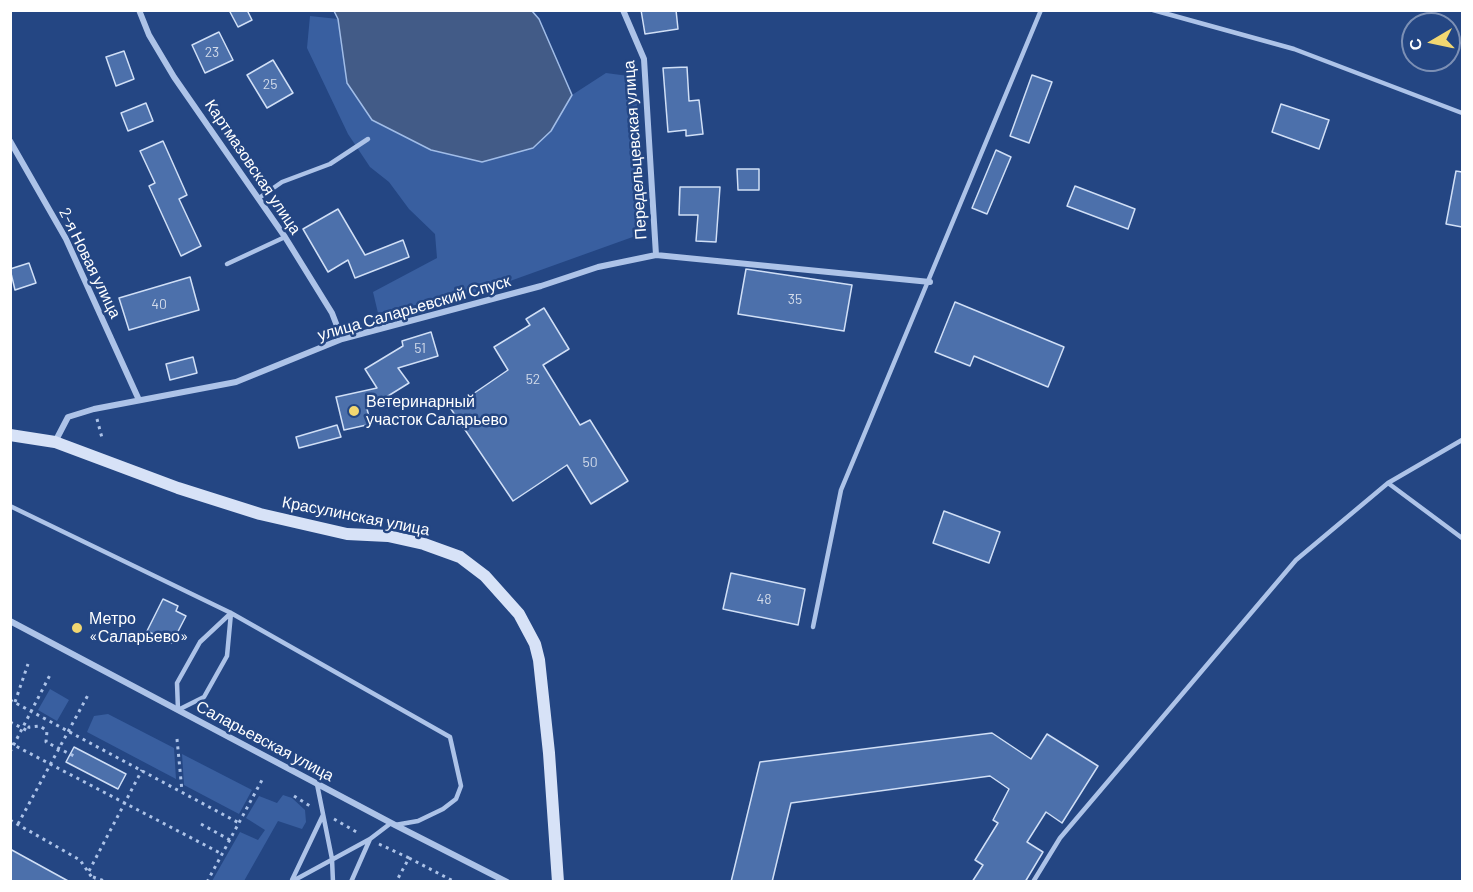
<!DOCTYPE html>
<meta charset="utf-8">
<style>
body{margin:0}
#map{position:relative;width:1473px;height:892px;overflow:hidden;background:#244683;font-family:Barlow,sans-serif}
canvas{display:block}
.frame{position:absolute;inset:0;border:12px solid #fff;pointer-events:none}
.north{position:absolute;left:1401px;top:12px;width:60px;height:60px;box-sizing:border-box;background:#244683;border:2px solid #7c90b5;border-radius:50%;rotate:261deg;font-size:16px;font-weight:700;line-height:24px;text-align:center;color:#fff}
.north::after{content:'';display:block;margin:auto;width:21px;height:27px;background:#f2d771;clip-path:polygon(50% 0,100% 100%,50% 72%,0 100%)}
</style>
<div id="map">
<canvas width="1473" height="892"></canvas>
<div class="frame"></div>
<div class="north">С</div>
</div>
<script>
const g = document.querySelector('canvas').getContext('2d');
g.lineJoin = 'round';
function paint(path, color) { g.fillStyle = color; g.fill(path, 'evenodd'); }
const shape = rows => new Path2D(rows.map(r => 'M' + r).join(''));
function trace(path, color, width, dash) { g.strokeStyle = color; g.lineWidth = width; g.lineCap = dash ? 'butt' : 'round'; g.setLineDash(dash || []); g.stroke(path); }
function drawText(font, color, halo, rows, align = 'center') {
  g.font = font + ' Barlow,sans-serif'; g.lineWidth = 5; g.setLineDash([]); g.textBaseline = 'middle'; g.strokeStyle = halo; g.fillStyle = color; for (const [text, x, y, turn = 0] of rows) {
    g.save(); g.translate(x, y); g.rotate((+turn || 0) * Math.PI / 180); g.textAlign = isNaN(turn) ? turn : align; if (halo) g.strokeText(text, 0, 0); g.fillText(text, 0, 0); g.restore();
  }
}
const green = shape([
 [310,16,338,19,347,83,551,131,572,95,606,73,636,77,641,234,485,290,378,313,373,292,437,258,435,234,409,209,389,182,370,167,348,134,307,48],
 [50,689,69,700,57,721,38,710],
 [108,714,174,748,176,779,87,732,94,716],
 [182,754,252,790,239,814,184,785],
 [283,795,292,798,305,810,306,822,302,829,278,821,244,881,212,881,240,832,258,840,265,830,246,818,259,796,277,803]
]);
const water = shape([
 [334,11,532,11,539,19,572,95,551,131,533,148,482,162,431,150,372,120,347,83,338,19,334,11]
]);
const building = shape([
 [229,10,247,10,252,20,238,27,229,10],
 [641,10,676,10,678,29,645,34,641,10],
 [219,32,233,60,205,73,192,45,219,32],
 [124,51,134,79,116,86,106,57,124,51],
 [273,60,293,93,267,108,247,75,273,60],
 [687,67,689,101,699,100,703,134,686,136,686,130,668,132,663,68,687,67],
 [1032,75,1052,82,1029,143,1010,136,1032,75],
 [146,103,153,121,128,131,121,113,146,103],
 [1281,104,1329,120,1319,149,1272,132,1281,104],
 [163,141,187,195,179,199,201,246,181,256,149,186,155,183,140,151,163,141],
 [996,150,1011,157,987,214,972,208,996,150],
 [737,169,759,169,759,190,738,190,737,169],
 [1456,171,1462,172,1462,227,1446,224,1456,171],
 [1075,186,1135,209,1128,229,1067,206,1075,186],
 [680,187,720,187,716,242,696,241,698,215,679,215,680,187],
 [338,209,365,255,403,240,409,257,355,278,348,260,328,272,303,229,338,209],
 [29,263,36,283,15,290,10,269,29,263],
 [746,269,852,285,844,331,738,314,746,269],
 [190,277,199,310,129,330,119,298,190,277],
 [955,302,1064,347,1048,387,974,356,970,366,935,352,955,302],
 [544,308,569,349,543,365,580,425,590,420,628,481,591,504,567,465,513,501,451,409,508,370,494,347,530,325,526,319,544,308],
 [431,332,438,356,398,368,409,383,367,409,371,424,344,430,336,397,377,388,365,369,403,346,402,341,431,332],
 [193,357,197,373,170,380,166,364,193,357],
 [337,425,341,437,299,448,296,437,337,425],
 [944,511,1000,532,989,563,933,543,944,511],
 [731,573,805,589,798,625,723,609,731,573],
 [163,599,178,606,176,611,186,616,172,643,147,631,163,599],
 [992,733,1031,759,1047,734,1098,766,1062,823,1046,812,1027,842,1043,852,1025,882,972,882,983,865,975,860,998,823,993,820,1009,789,990,776,791,803,772,882,731,882,760,762,992,733],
 [74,747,126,774,118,789,66,762,74,747],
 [10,849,70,882,10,882,10,849]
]);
const path = shape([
 [97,419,102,438],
 [10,700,239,823],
 [15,702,28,664],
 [10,722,28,731,29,727,40,726,47,731,46,742,74,756],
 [177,739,182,791],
 [10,743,222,854],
 [10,752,50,675],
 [294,796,310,806],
 [334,819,360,834],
 [10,820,80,860,95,882],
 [18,824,88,695],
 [201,824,230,840],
 [379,844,409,858,396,882],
 [409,858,455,882],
 [89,871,142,770],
 [93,877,108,882],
 [207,882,262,780]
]);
const lane = shape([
 [1153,10,1294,49,1462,113],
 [259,198,282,182,330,164,368,139],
 [227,264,285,237],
 [1388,483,1462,538],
 [10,506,231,613,450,737,461,786,456,799,443,809,418,821,395,825],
 [231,613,227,656,204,697,178,710,177,683,200,642,231,613],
 [813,627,841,490,1041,10],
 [317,784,332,859,333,882],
 [292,880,323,815],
 [291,882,370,839,391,823],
 [351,882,370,839],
 [1033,882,1060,838,1296,560,1388,483,1462,440]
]);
const street = shape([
 [139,10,149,35,174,77,285,237,332,313,342,339],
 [623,10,644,59,656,255],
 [10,141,66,239,139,400],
 [55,442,68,417,94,409,236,382,342,339,541,286,598,267,656,255,930,282],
 [10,621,395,825,507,882]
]);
const secondary = shape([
 [10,435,55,442,178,488,260,514,347,534,388,536,424,544,460,557,485,576,519,614,535,644,539,660,549,753,558,882]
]);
const markers = [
 [354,411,6,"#f2d771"],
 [77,628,6,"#f2d771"]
];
const numberNames = [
 ["23",212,52],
 ["25",270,84],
 ["35",795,299],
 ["40",159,304],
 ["51",420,348],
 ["52",533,379],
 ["50",590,462],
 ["48",764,599]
];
const streetNames = [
 ["Передельцевская улица",635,150,-94],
 ["Картмазовская улица",253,167,56],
 ["2-я Новая улица",90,263,64],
 ["улица Саларьевский Спуск",414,308,-16],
 ["Красулинская улица",356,516,11],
 ["Саларьевская улица",265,741,28]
];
const poiNames = [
 ["Ветеринарный",366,402],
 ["участок Саларьево",366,420],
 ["Метро",89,619],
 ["«Саларьево»",89,637]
];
paint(green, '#395fa0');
paint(water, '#425b87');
trace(water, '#a1bde8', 1.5);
paint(building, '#4c70ab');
trace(building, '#d0dff6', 1.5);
trace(path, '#adc3e8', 3, [3, 4.5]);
trace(lane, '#adc3e8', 4.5);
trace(street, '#adc3e8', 6);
trace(secondary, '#d7e2f7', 12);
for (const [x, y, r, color] of markers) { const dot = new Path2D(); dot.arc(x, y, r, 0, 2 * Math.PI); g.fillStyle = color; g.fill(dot); trace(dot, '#244683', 2); }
drawText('14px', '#d2dbea', null, numberNames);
drawText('16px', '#fff', '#244683', streetNames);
drawText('16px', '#fff', '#244683', poiNames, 'left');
</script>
